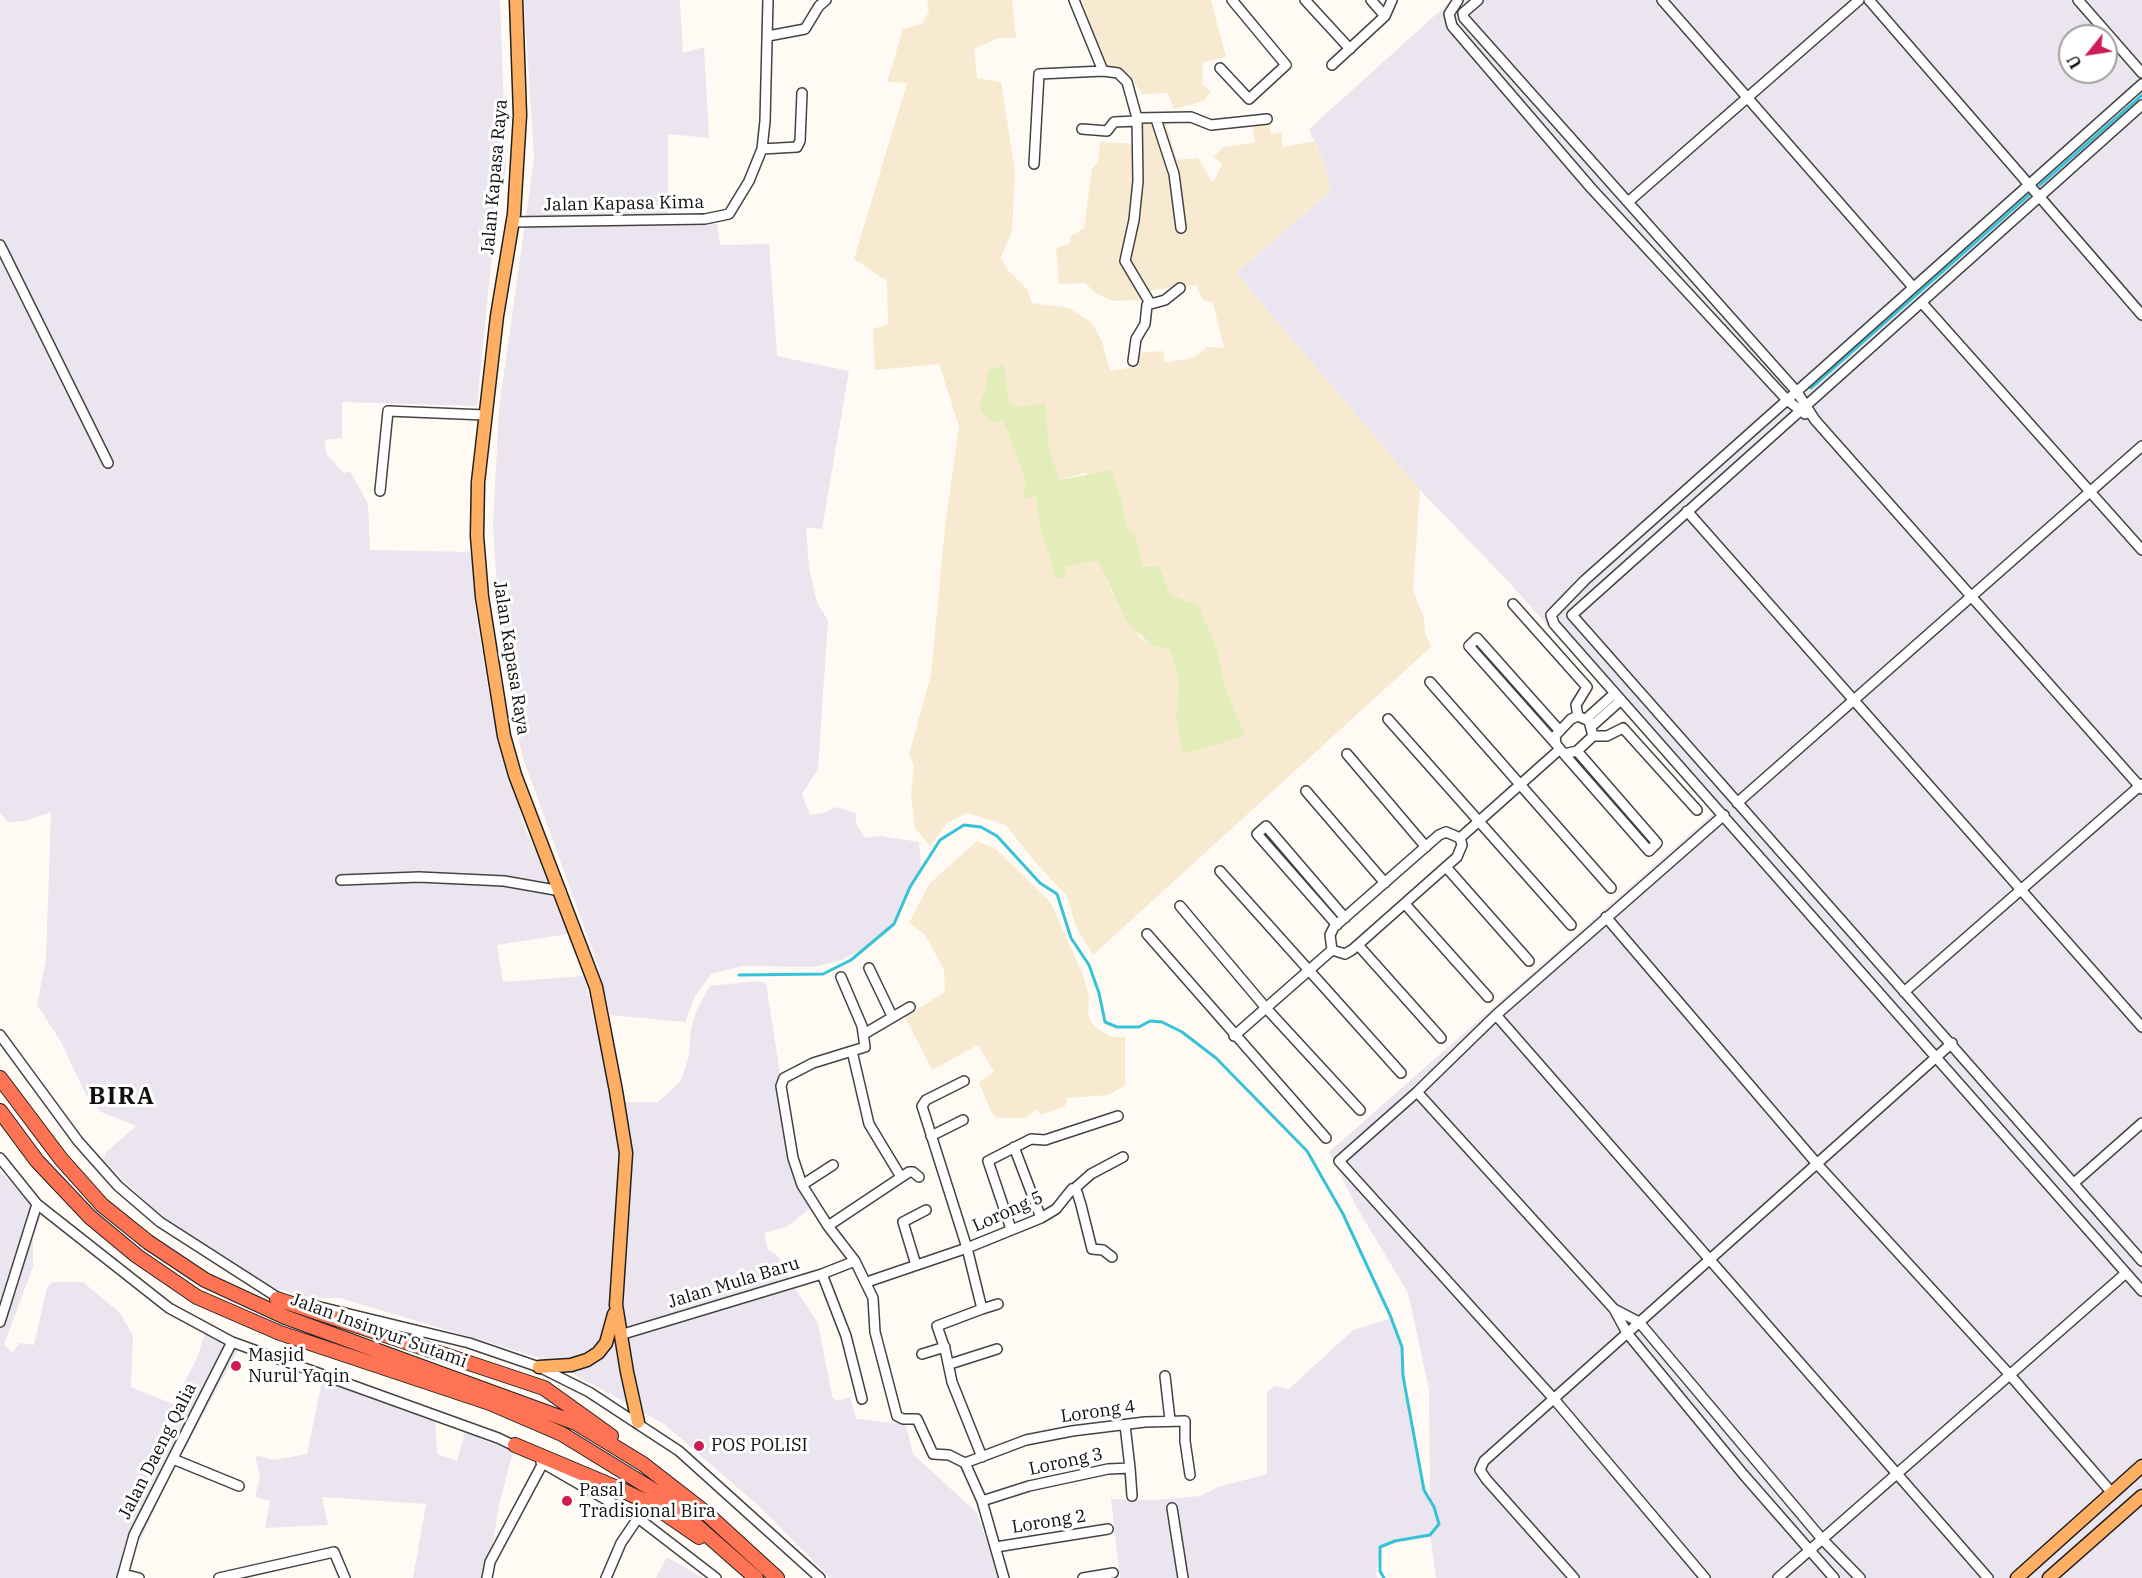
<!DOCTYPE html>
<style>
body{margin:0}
#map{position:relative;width:2142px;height:1578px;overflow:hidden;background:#fffaf4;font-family:"IBM Plex Serif",serif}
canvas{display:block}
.north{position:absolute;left:2058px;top:24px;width:60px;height:60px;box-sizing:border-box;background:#fff;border:2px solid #9f9f9f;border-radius:50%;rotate:240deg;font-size:16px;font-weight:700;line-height:24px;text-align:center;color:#101010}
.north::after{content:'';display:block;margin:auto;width:21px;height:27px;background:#cc1d54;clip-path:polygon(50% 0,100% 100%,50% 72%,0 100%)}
</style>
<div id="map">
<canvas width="2142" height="1578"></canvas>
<div class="north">U</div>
</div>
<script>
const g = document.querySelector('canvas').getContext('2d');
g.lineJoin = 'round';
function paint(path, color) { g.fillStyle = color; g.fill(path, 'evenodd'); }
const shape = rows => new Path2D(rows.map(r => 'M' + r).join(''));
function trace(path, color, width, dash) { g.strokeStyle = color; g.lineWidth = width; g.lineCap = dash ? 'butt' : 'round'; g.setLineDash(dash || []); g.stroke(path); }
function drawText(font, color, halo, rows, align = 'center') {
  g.font = font + ' "IBM Plex Serif",serif'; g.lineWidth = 6; g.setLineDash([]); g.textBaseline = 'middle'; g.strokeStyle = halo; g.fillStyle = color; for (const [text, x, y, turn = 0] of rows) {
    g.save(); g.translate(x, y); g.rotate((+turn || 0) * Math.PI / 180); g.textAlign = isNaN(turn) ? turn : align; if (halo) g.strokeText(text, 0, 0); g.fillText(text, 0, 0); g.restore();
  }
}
const industrial = shape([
 [0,0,500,0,506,166,491,264,477,406,342,402,342,438,325,440,326,454,344,473,350,471,368,504,370,550,472,552,475,608,492,712,525,829,552,883,568,934,497,945,503,982,584,976,613,1102,658,1102,681,1081,689,1056,691,1028,697,1009,710,986,757,981,766,983,793,1158,811,1208,786,1227,764,1233,768,1250,778,1256,791,1282,818,1323,832,1396,836,1401,850,1397,856,1419,906,1424,913,1454,977,1513,999,1578,830,1578,761,1508,664,1424,550,1361,340,1298,311,1298,277,1289,244,1275,152,1208,103,1160,106,1152,136,1126,101,1112,86,1095,61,1042,37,1005,46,959,51,812,25,821,8,822,0,813],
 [524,0,680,0,683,53,704,47,709,138,668,134,668,225,717,224,720,245,769,244,777,356,849,371,822,529,806,527,809,567,817,603,828,620,818,769,802,794,810,815,823,813,836,807,856,813,856,824,865,838,880,836,919,842,921,869,894,924,865,948,839,961,813,967,742,966,711,974,695,996,685,1022,610,1015,599,968,522,755,501,651,493,524,499,409,534,159],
 [1452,0,2142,0,2142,1578,1436,1578,1430,1535,1395,1541,1380,1547,1376,1575,1378,1578,1120,1578,1111,1499,1154,1500,1200,1496,1218,1487,1267,1474,1267,1392,1275,1386,1289,1389,1353,1330,1392,1318,1402,1347,1403,1376,1424,1490,1430,1500,1429,1389,1408,1293,1357,1208,1329,1152,1715,812,1506,579,1420,490,1236,273,1331,191,1323,160,1309,129],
 [2070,36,2106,36,2106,72,2070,72],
 [0,1170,41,1216,33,1238,33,1267,4,1344,12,1353,20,1343,34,1345,47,1287,53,1282,83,1282,120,1313,133,1335,131,1387,173,1404,197,1358,205,1333,239,1349,167,1481,141,1539,128,1544,117,1578,0,1578],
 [322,1381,435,1419,437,1454,457,1461,465,1432,513,1452,499,1505,487,1578,413,1578,426,1504,322,1497,328,1525,265,1528,270,1501,255,1497,260,1477,255,1455,274,1460,307,1454],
 [667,1557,703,1578,656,1578]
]);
const farmland = shape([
 [927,0,1012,0,1016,38,999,38,974,49,977,78,1001,82,1015,171,1012,231,1001,257,1007,269,1027,289,1032,303,1069,308,1091,322,1102,341,1110,371,1139,366,1137,353,1163,351,1165,363,1195,357,1207,347,1224,348,1213,303,1202,299,1196,285,1152,290,1139,300,1112,301,1097,294,1085,283,1059,284,1056,248,1069,244,1071,236,1084,228,1092,169,1098,162,1100,142,1137,144,1140,122,1165,121,1177,160,1198,158,1213,183,1222,164,1213,157,1224,147,1255,142,1252,122,1268,120,1271,134,1281,132,1283,147,1314,141,1323,160,1331,191,1236,273,1420,490,1413,590,1424,618,1425,635,1432,646,1093,955,1076,927,1067,896,1035,862,1006,825,967,813,947,823,930,846,915,828,911,794,914,766,909,754,931,675,945,527,959,426,939,364,875,370,873,329,888,324,887,281,854,259,907,83,887,82,903,29,922,24,929,11],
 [986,389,1009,404,1020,407,1046,404,1049,449,1060,480,1085,473,1121,497,1127,527,1136,537,1143,567,1159,566,1170,594,1198,605,1217,647,1225,686,1245,737,1176,716,1179,681,1170,650,1151,645,1140,637,1111,591,1097,559,1066,567,1056,578,1039,524,1036,496,1023,498,1025,481,1008,432,1002,421,979,404],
 [1082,0,1211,0,1226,57,1203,62,1202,85,1211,91,1204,101,1174,109,1168,93,1142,94,1130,76,1120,67,1108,67,1104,62],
 [977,841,996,849,1051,903,1084,977,1089,998,1088,1013,1091,1022,1099,1030,1112,1037,1125,1037,1125,1085,1109,1095,1067,1098,1065,1106,1041,1115,1037,1110,1024,1118,997,1118,991,1112,979,1082,994,1072,978,1045,932,1070,905,1017,945,992,944,970,926,936,909,923,929,884]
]);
const green = shape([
 [1004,365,1009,404,1020,407,1046,403,1049,449,1060,480,1111,470,1121,497,1127,527,1136,537,1143,567,1159,566,1170,594,1198,605,1217,647,1225,686,1245,736,1183,754,1176,716,1179,681,1170,650,1151,645,1127,622,1097,560,1066,567,1065,577,1056,579,1039,524,1036,496,1023,499,1025,481,1008,432,1002,421,993,422,982,413,979,404,986,389,988,370]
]);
const stream = shape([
 [2040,185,2142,95],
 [1811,388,2029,195],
 [739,975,823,974,851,960,894,924,910,887,940,840,964,825,981,827,997,836,1040,883,1057,894,1071,938,1089,965,1099,993,1105,1022,1117,1027,1139,1027,1150,1021,1162,1022,1182,1032,1216,1058,1307,1151,1343,1214,1390,1315,1402,1347,1403,1376,1424,1490,1434,1507,1439,1524,1430,1535,1395,1541,1380,1547,1380,1571,1384,1578]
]);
const minor = shape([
 [1074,0,1103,71],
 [1305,0,1350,49],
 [1371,0,1385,16],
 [1458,0,1449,14,1452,26,1591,188,1787,400,1805,414],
 [1478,0,1463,13,1464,18,1797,392,1815,420,2142,789],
 [1662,0,1913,287],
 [1869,0,2142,315],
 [2078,0,2142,73],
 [768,36,805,29,819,6,826,0],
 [1332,65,1385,16,1392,0],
 [1220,68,1249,99,1286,65,1232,0],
 [2142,84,1585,580,1551,615,1554,624,2142,1291],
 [2142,105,1572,615,2142,1261],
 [1137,118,1191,117,1211,125,1267,119],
 [1156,119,1174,174,1181,228],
 [1082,129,1107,131,1114,122,1137,121],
 [762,149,797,147,800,141,802,93],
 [1034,164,1039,74,1103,71,1118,73,1127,82,1137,118,1138,181,1134,220,1125,261,1150,303],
 [1628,202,1859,0],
 [513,222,705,219,729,214,749,181,762,149,765,121,768,0],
 [0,245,108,463],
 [1922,303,2142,550],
 [1133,361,1136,339,1145,324,1147,305,1165,300,1180,288],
 [380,491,388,411,485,415],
 [1687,511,2142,1027],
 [1513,604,1587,687,1576,705,1578,716],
 [1430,682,1611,888],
 [1578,716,1589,721,1593,736,1577,751,1564,754,1556,744,1555,736,1571,719,1578,716],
 [1388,719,1571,925],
 [1586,719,1615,693],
 [1591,727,1621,700],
 [1593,736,1607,736,1623,728,1697,810],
 [1556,744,1469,646,1477,638,1559,730],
 [1347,754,1426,847],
 [1564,754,1649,851,1657,843,1577,751],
 [1306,791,1385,883],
 [1737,803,2142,446],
 [1446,832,1460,838,1462,845,1457,857,1352,950,1345,954,1332,950,1330,935,1334,927,1439,835,1446,832],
 [1460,838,1559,750],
 [1446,867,1529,961],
 [1220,871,1401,1073],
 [341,880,419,877,504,881,561,891],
 [1405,904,1488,997],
 [1180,906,1266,1008,1360,1110],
 [1606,917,1818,1165,2010,1375,2112,1493],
 [1337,925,1257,834,1266,826,1345,918],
 [1147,934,1326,1138],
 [1358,945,1441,1038],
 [869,968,892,1016],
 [841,977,862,1026,865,1047,813,1063,784,1078,781,1086,793,1158,802,1185,828,1226,855,1261,873,1298,875,1332,897,1416,903,1419,917,1419,933,1454,949,1455,965,1463,982,1501,1004,1578],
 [1904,992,2142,784],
 [1496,1015,1988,1578],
 [864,1034,910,1007],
 [0,1035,78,1141,118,1186,160,1222,280,1299],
 [1234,1036,1332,950],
 [852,1051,869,1124,901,1177],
 [964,1081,926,1100,922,1106,967,1248,982,1309,937,1326,945,1349,952,1382,982,1457],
 [1417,1092,1614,1309,1627,1333,1743,1474,1834,1578],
 [931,1136,963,1120],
 [1014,1147,1041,1218],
 [0,1158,37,1204,169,1308,232,1342,498,1438,519,1448],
 [2074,1183,2142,1123],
 [802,1185,833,1165],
 [1074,1189,1091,1174,1123,1157],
 [828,1226,909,1172,913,1172,919,1177],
 [1011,1229,988,1161,1031,1139,1045,1140,1118,1116],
 [916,1265,903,1222,926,1210],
 [822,1274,846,1336,862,1399],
 [867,1282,967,1248,1041,1218,1056,1209,1072,1189,1077,1192,1081,1205,1092,1249,1103,1250,1112,1257],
 [312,1305,469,1343,539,1367,589,1392,679,1451,820,1578],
 [982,1309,998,1304],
 [1614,1309,1639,1322,1822,1539,1860,1578],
 [0,1322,37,1204],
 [620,1335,822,1274,855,1261],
 [922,1354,945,1347],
 [950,1364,997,1349],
 [1165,1376,1170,1420],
 [1125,1425,1130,1468],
 [173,1459,239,1486],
 [541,1462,638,1518,716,1578],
 [965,1463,1026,1440,1072,1431,1145,1422,1185,1421,1185,1441,1190,1475],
 [982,1501,1029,1486,1108,1469,1130,1468,1132,1496],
 [1172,1508,1183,1578],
 [996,1547,1108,1529],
 [123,1574,139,1578],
 [122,1578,134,1535,232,1342],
 [219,1578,334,1552,345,1578],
 [487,1578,490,1562,543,1463],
 [606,1578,621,1543,638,1518],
 [1083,1578,1113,1573],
 [1574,1578,1486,1479,1480,1470,1484,1461,1952,1043],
 [1705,1578,1554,1399,1339,1161,1417,1092,1496,1015,1724,815],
 [1778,1578,2126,1273]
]);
const major = shape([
 [516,0,520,115,514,214,497,316,478,482,477,536,482,597,504,736,515,775,596,987,616,1091,626,1153,616,1305,627,1372,638,1422],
 [539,1367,571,1365,587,1360,598,1353,606,1343,614,1314],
 [2017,1578,2142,1466],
 [2049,1578,2142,1496]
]);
const highway = shape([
 [0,1078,61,1159,102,1205,148,1242,205,1280,285,1317,576,1423,643,1464,706,1513,777,1578],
 [0,1111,37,1161,90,1217,137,1256,197,1297,280,1333,490,1403,562,1434,663,1496,756,1578],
 [277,1299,544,1388,611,1436],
 [515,1445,622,1490,651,1504,699,1537]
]);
const markers = [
 [236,1366,6,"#cc1d54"],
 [699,1446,6,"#cc1d54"],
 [567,1501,6,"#cc1d54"]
];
const streetNames = [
 ["Jalan Kapasa Raya",495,177,-85],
 ["Jalan Kapasa Kima",624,204,-1],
 ["Jalan Kapasa Raya",511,658,81],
 ["Lorong 5",1008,1212,-24],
 ["Jalan Mula Baru",734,1283,-17],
 ["Jalan Insinyur Sutami",379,1331,20],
 ["Lorong 4",1098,1412,-8],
 ["Jalan Daeng Qalia",158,1451,-63],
 ["Lorong 3",1066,1462,-12],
 ["Lorong 2",1049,1522,-9]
];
const poiNames = [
 ["Masjid",248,1356],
 ["Nurul Yaqin",248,1377],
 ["POS POLISI",711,1446],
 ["Pasal",579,1491],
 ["Tradisional Bira",579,1512]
];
const districtNames = [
 ["BIRA",122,1097]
];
paint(industrial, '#ebe5ef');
paint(farmland, '#f8ead1');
paint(green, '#e2edb9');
trace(stream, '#36c2d7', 3);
trace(minor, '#434343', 12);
trace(major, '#212121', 15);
trace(highway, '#212121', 16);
trace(minor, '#fff', 9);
trace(major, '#ffaf64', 12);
trace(highway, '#fd7353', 14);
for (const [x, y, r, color] of markers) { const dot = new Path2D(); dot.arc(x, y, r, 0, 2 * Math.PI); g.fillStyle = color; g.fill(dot); trace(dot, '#fff', 2); }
drawText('18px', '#101010', '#fff', streetNames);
drawText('18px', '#101010', '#fff', poiNames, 'left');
g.letterSpacing = '1.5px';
drawText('bold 24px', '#101010', '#fff', districtNames);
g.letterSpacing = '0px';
</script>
